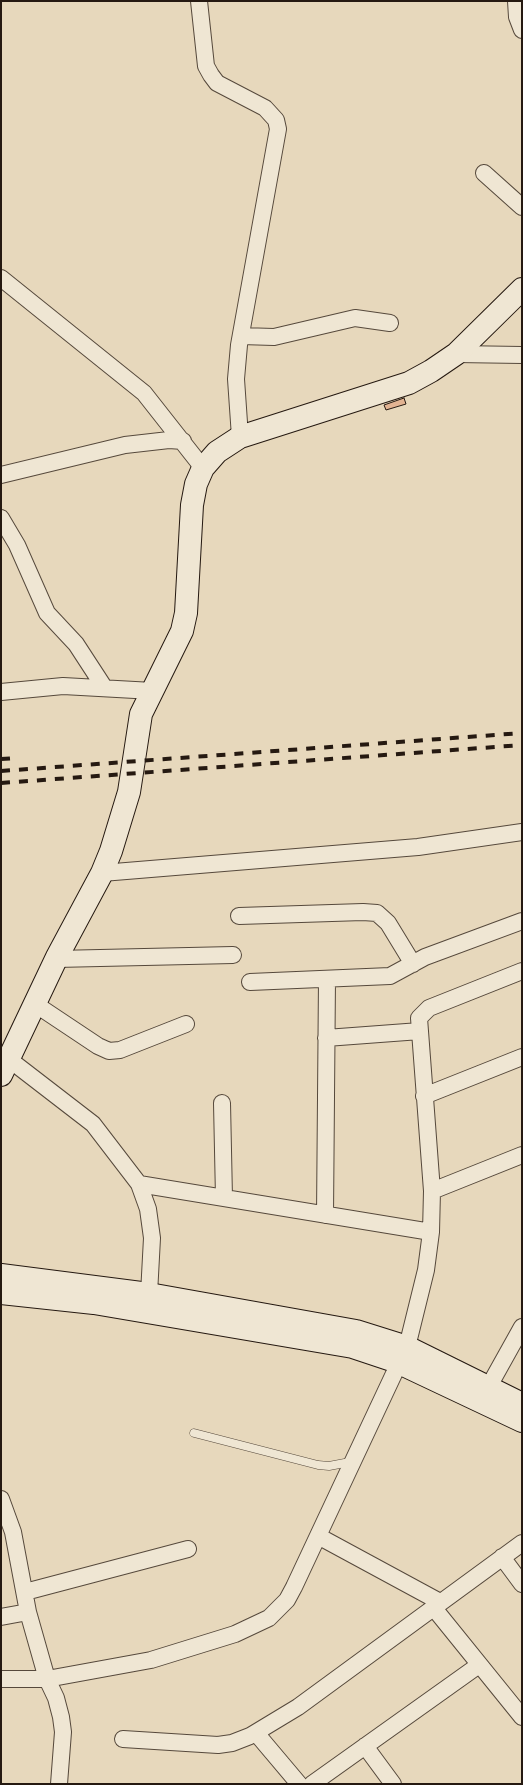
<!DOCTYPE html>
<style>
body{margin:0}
#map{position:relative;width:523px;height:1785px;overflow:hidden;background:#e7d8bc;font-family:Vollkorn,serif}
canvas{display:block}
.frame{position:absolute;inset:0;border:2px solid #251911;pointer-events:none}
</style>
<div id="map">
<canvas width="523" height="1785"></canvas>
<div class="frame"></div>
</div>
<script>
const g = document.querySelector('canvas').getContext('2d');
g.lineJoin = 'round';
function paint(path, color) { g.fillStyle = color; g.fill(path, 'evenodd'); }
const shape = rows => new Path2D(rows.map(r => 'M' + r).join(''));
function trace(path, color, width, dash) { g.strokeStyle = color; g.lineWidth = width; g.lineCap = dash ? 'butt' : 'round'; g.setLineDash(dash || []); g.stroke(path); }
const building = shape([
 [404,398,406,404,386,410,384,405,404,398]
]);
const lane = shape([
 [194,1433,318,1465,329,1466,350,1462]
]);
const street = shape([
 [199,1,206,66,211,75,217,83,265,108,276,120,278,129,239,345,236,379,240,437],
 [516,1,517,17,522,30],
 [484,173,522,207],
 [1,278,144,393,203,468],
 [241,336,274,337,355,318,390,323],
 [456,354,522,355],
 [1,475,125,445,169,440,183,441],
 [1,518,17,545,47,613,76,644,104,687],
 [1,692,63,686,153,691],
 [102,873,418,847,522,832],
 [239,916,363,912,377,913,388,923,413,964],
 [56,959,233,955],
 [250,982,390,976,425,957,522,921],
 [35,1004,98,1046,109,1051,120,1050,186,1024],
 [326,1038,420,1031],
 [10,1060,93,1124,139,1184,148,1209,152,1238,149,1294],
 [424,1096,522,1057],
 [222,1103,224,1198],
 [139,1184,431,1232],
 [432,1191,522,1155],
 [325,1215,327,979],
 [407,1347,426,1270,431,1232,432,1191,419,1018,429,1008,522,971],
 [488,1388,522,1327],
 [1,1499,13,1532,28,1612,47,1679,56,1698,61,1717,63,1732,59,1784],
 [318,1536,440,1602],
 [502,1557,522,1584],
 [25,1592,188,1549],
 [433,1607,522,1717],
 [1,1617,28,1612],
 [1,1679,47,1679,151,1660,235,1634,269,1618,287,1600,294,1587,399,1363],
 [256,1733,299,1784],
 [123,1739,218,1745,232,1743,250,1736,298,1707,522,1543],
 [365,1746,393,1784],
 [312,1784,479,1665]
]);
const secondary = shape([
 [1,1075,57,957,102,873,111,851,129,792,141,714,182,631,186,613,192,505,196,484,203,468,217,452,240,437,409,383,431,371,456,354,522,289],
 [1,1275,149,1294,356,1331,407,1347,522,1404],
 [1,1293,94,1303,353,1347,395,1361,522,1421]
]);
const rail = shape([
 [1,759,16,758],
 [1,771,522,733],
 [1,783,522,745]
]);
paint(building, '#e2b392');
trace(building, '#251911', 1);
trace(lane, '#56493c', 9);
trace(street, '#56493c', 18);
trace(secondary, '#251911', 24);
trace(lane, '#efe6d3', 8);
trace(street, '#efe6d3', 16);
trace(secondary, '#efe6d3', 22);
trace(rail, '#251911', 4, [9, 9]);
</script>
